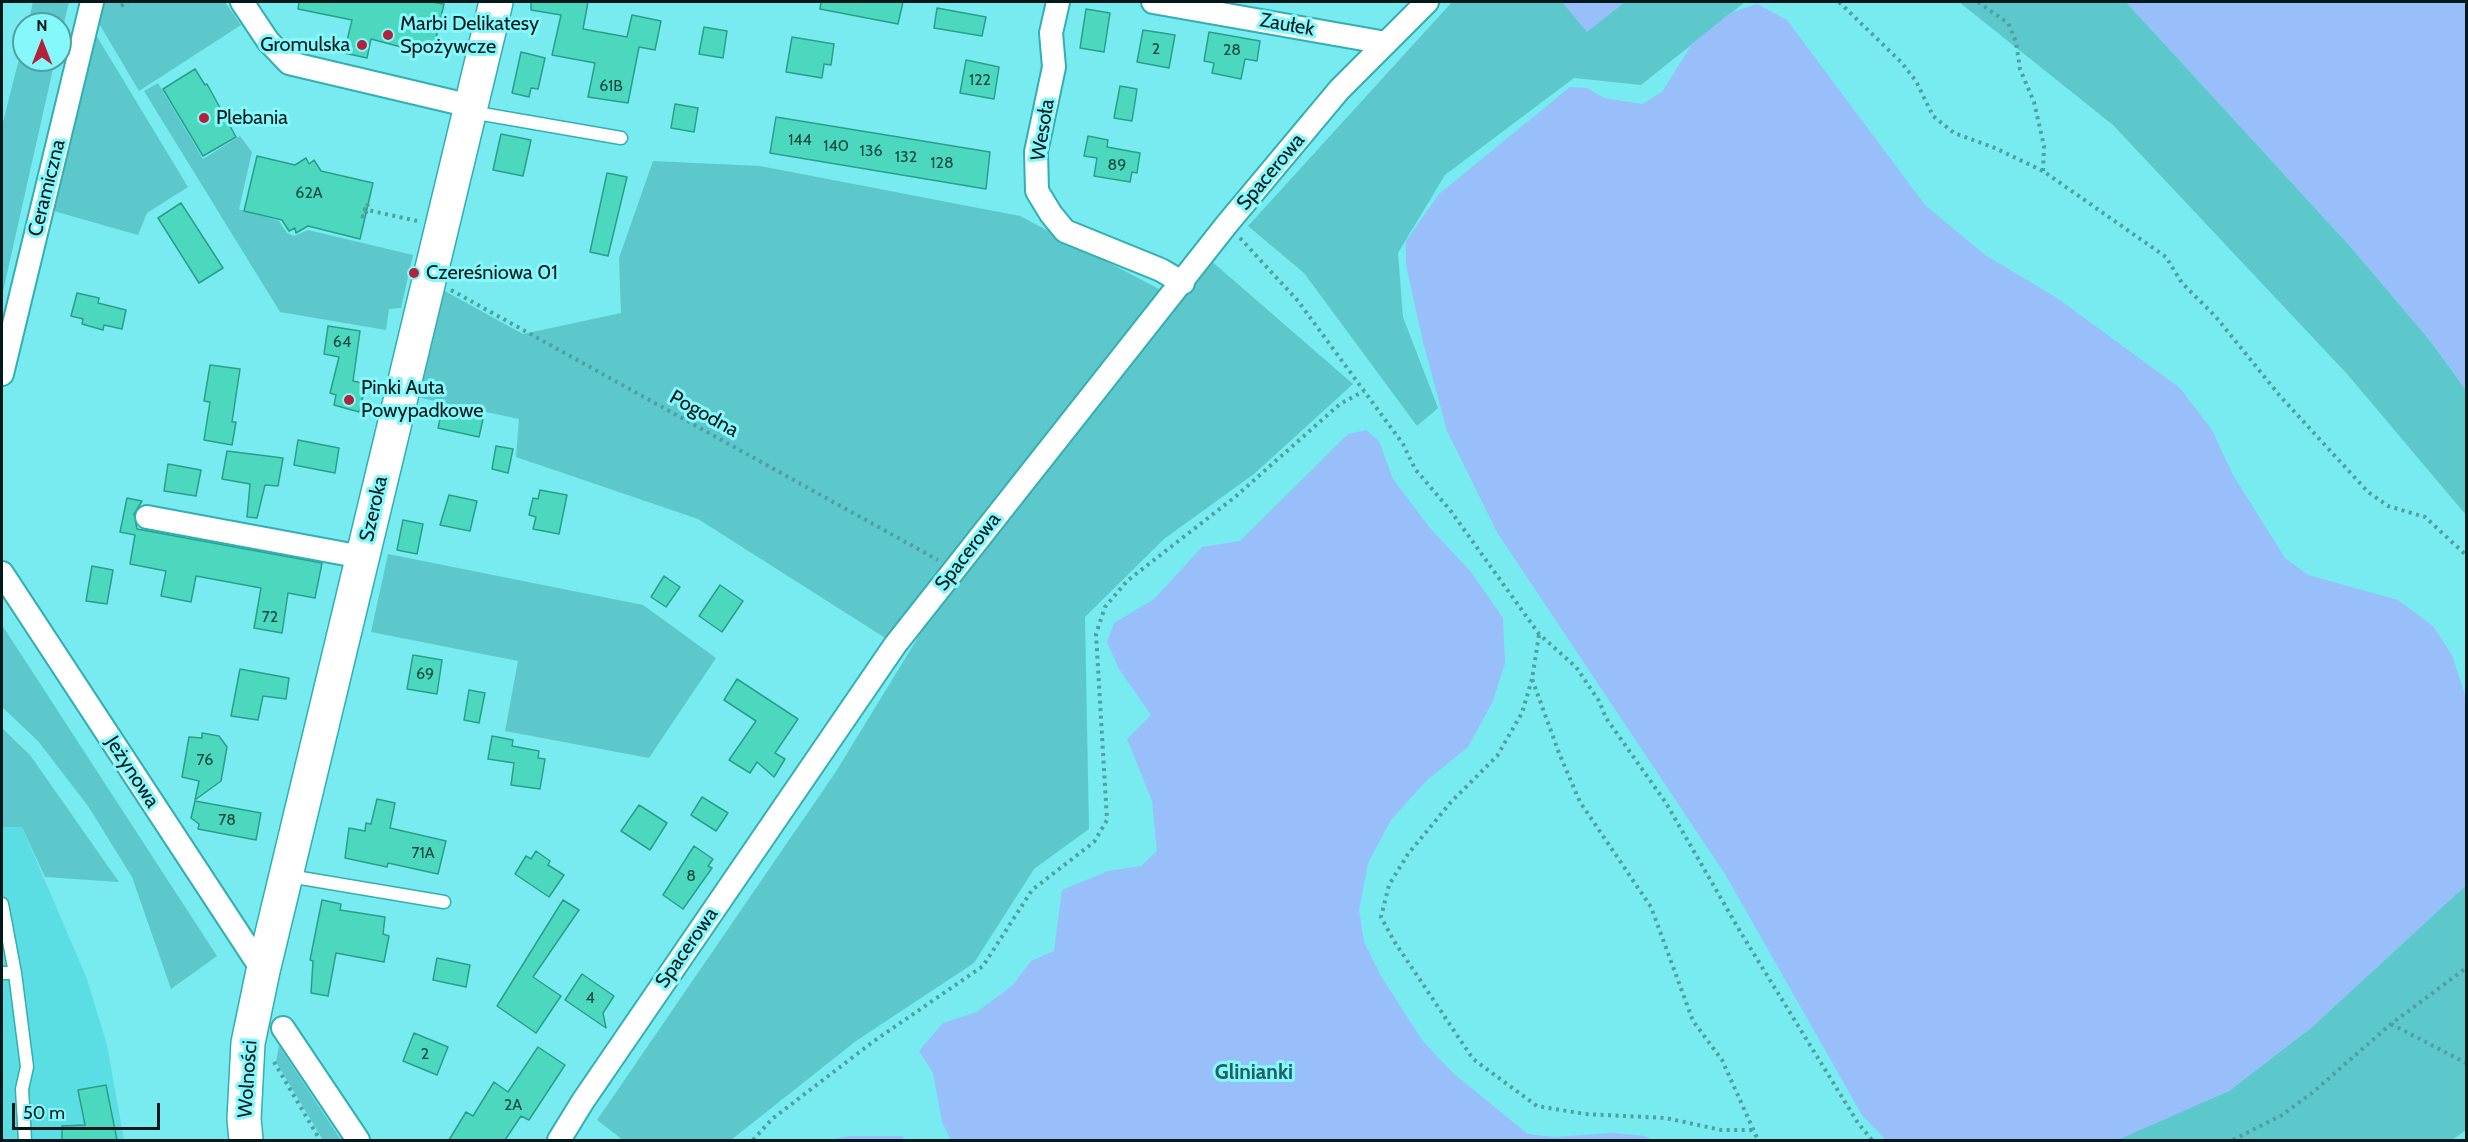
<!DOCTYPE html>
<meta charset="utf-8">
<style>
body{margin:0}
#map{position:relative;width:2468px;height:1142px;overflow:hidden;background:#77ebef;font-family:Cabin,sans-serif}
canvas{display:block}
.frame{position:absolute;inset:0;border:3px solid #01191a;pointer-events:none}
.north{position:absolute;left:12px;top:12px;width:60px;height:60px;box-sizing:border-box;background:#85f8fc;border:2px solid #509fa2;border-radius:50%;rotate:0deg;font-size:16px;font-weight:700;line-height:24px;text-align:center;color:#01191a}
.north::after{content:'';display:block;margin:auto;width:21px;height:27px;background:#b3213a;clip-path:polygon(50% 0,100% 100%,50% 72%,0 100%)}
.scale{position:absolute;left:12px;top:1103px;width:148px;height:27px;box-sizing:border-box;border:3px solid #01191a;border-top:0;padding-left:8px;font-size:18px;line-height:21px;white-space:nowrap;color:#01191a;-webkit-text-stroke:4px #85f8fc;paint-order:stroke}
</style>
<div id="map">
<canvas width="2468" height="1142"></canvas>
<div class="frame"></div>
<div class="north">N</div>
<div class="scale">50 m</div>
</div>
<script>
const g = document.querySelector('canvas').getContext('2d');
g.lineJoin = 'round';
function paint(path, color) { g.fillStyle = color; g.fill(path, 'evenodd'); }
const shape = rows => new Path2D(rows.map(r => 'M' + r).join(''));
function trace(path, color, width, dash) { g.strokeStyle = color; g.lineWidth = width; g.lineCap = dash ? 'butt' : 'round'; g.setLineDash(dash || []); g.stroke(path); }
function drawText(font, color, halo, rows, align = 'center') {
  g.font = font + ' Cabin,sans-serif'; g.lineWidth = 6; g.setLineDash([]); g.textBaseline = 'middle'; g.strokeStyle = halo; g.fillStyle = color; for (const [text, x, y, turn = 0] of rows) {
    g.save(); g.translate(x, y); g.rotate((+turn || 0) * Math.PI / 180); g.textAlign = isNaN(turn) ? turn : align; if (halo) g.strokeText(text, 0, 0); g.fillText(text, 0, 0); g.restore();
  }
}
const built = shape([
 [2,827,22,827,87,979,107,1045,124,1140,2,1140]
]);
const green = shape([
 [33,2,69,2,60,40,60,24,28,24],
 [101,2,225,2,241,25,139,91,97,20],
 [1452,2,1745,2,1641,85,1574,78,1445,175,1398,253,1403,317,1438,408,1417,426,1304,273,1248,226],
 [1959,2,2126,2,2349,245,2428,338,2466,390,2466,515,2348,375,2113,125],
 [93,30,188,187,147,213,138,235,50,210],
 [24,39,24,60,55,60,2,296,2,126],
 [158,83,203,159,240,136,252,152,239,209,279,221,287,233,294,236,308,230,413,255,401,308,389,309,386,330,280,312,144,91],
 [653,161,760,166,1020,216,1159,289,1141,322,890,641,698,519,516,457,519,419,417,397,443,290,523,334,621,313,619,258],
 [1209,259,1353,384,1254,474,1164,539,1085,617,1089,829,1034,869,974,963,856,1041,731,1140,623,1140,597,1120,835,773,944,595],
 [388,554,643,605,716,658,649,758,505,731,518,661,371,632],
 [2,625,217,956,171,989,132,877,88,806,38,741,2,707],
 [2,728,30,755,119,882,45,877,22,827,2,827],
 [2466,885,2466,1130,2452,1140,2113,1140,2229,1091,2312,1027],
 [279,1046,341,1140,323,1140,276,1062]
]);
const water = shape([
 [1562,2,1625,2,1587,32],
 [2126,2,2466,2,2466,390,2428,338,2349,245],
 [1757,4,1787,20,1925,205,1985,255,2057,298,2180,388,2212,430,2233,475,2285,558,2308,575,2398,600,2433,626,2452,655,2466,698,2466,885,2312,1027,2229,1091,2120,1139,1886,1140,1862,1115,1725,874,1498,534,1447,431,1423,342,1406,265,1406,241,1439,194,1570,87,1587,88,1604,98,1642,104,1662,92,1692,44,1730,13],
 [1366,430,1379,441,1393,479,1430,528,1471,572,1503,618,1505,663,1493,701,1468,747,1427,780,1391,820,1368,863,1359,910,1364,942,1381,976,1422,1040,1454,1074,1528,1134,1554,1137,1613,1133,1645,1136,1652,1140,951,1140,942,1122,933,1073,919,1051,943,1023,977,1012,1013,985,1031,961,1054,951,1062,890,1108,871,1141,866,1157,851,1152,801,1127,739,1151,715,1119,669,1107,642,1114,623,1154,599,1202,547,1240,541,1348,434],
 [849,1136,903,1136,904,1140,829,1140]
]);
const building = shape([
 [299,2,431,2,444,4,433,51,401,44,401,47,371,39,367,58,344,53,352,20,298,9,299,2],
 [531,2,588,2,583,29,627,37,632,15,661,21,655,50,639,47,628,103,588,97,595,63,552,55,561,15,531,10,531,2],
 [821,2,903,2,898,24,820,9,821,2],
 [937,8,986,17,982,36,934,28,937,8],
 [1086,9,1110,13,1104,52,1080,48,1086,9],
 [704,27,727,31,723,58,699,54,704,27],
 [1143,30,1175,35,1169,68,1137,62,1143,30],
 [1209,32,1260,41,1257,61,1245,59,1241,79,1212,73,1214,63,1204,61,1209,32],
 [792,37,834,44,831,65,824,64,822,78,786,72,792,37],
 [521,52,545,58,538,89,531,88,529,97,512,93,521,52],
 [966,60,999,67,994,99,960,93,966,60],
 [195,69,205,85,207,84,236,137,203,156,163,89,195,69],
 [1120,86,1137,89,1132,121,1114,118,1120,86],
 [675,104,698,108,694,132,671,128,675,104],
 [776,117,990,152,986,189,770,153,776,117],
 [501,134,531,140,523,176,493,170,501,134],
 [1088,136,1108,140,1107,147,1140,153,1137,173,1132,172,1130,182,1094,176,1097,158,1084,156,1088,136],
 [257,156,295,165,306,158,309,164,314,160,321,171,373,183,360,239,308,226,296,233,295,228,289,231,282,220,244,211,257,156],
 [607,173,627,177,608,256,590,252,607,173],
 [181,203,223,268,199,283,158,218,181,203],
 [77,293,99,298,98,303,126,310,122,329,104,325,103,330,82,324,83,319,71,316,77,293],
 [328,326,360,331,353,381,366,384,359,412,334,405,336,395,330,393,339,357,324,354,328,326],
 [210,365,240,369,232,422,236,422,232,445,204,440,210,402,204,401,210,365],
 [442,411,483,419,479,437,438,428,442,411],
 [298,440,339,448,335,473,294,465,298,440],
 [496,446,513,449,508,473,492,469,496,446],
 [227,451,283,458,278,486,265,485,257,518,247,517,250,484,222,479,227,451],
 [168,464,201,470,196,496,164,491,168,464],
 [540,490,567,495,559,534,533,529,536,517,529,515,533,498,538,499,540,490],
 [449,495,477,501,470,531,440,525,449,495],
 [127,498,142,501,134,514,137,529,322,563,315,598,288,593,282,633,254,628,261,588,196,576,191,602,161,596,166,571,130,564,135,535,120,532,127,498],
 [403,520,423,524,417,554,397,550,403,520],
 [92,566,113,570,107,604,86,601,92,566],
 [664,576,680,587,666,607,651,597,664,576],
 [720,585,743,601,722,632,699,616,720,585],
 [413,655,442,660,437,694,407,689,413,655],
 [240,669,289,678,286,699,263,696,258,720,231,716,240,669],
 [737,679,798,719,775,753,785,759,774,777,757,762,750,773,729,760,756,721,724,700,737,679],
 [469,690,485,693,479,723,464,720,469,690],
 [202,733,219,736,227,747,221,781,195,800,199,781,182,777,189,737,202,738,202,733],
 [492,736,513,740,512,746,539,751,538,758,545,759,540,789,511,785,514,763,488,759,492,736],
 [702,797,728,813,716,831,691,815,702,797],
 [377,799,395,803,390,828,446,841,438,874,388,863,387,867,345,858,349,828,365,831,366,823,371,824,377,799],
 [195,801,261,813,256,840,198,829,199,824,191,818,195,801],
 [639,805,667,823,650,850,621,831,639,805],
 [694,846,713,859,708,866,712,868,683,909,663,895,694,846],
 [536,851,550,861,548,865,564,875,549,897,515,874,526,856,531,859,536,851],
 [322,900,341,904,340,910,385,917,383,934,389,936,384,962,336,953,328,996,311,993,313,961,310,960,322,900],
 [563,900,579,910,533,977,561,996,536,1033,497,1006,563,900],
 [437,958,470,965,466,987,433,980,437,958],
 [582,974,614,996,603,1013,606,1028,565,1000,582,974],
 [414,1033,448,1047,437,1075,403,1061,414,1033],
 [538,1047,565,1065,529,1120,521,1116,505,1140,449,1140,466,1112,473,1116,494,1082,508,1092,538,1047],
 [106,1085,117,1140,62,1140,62,1126,85,1125,78,1090,106,1085]
]);
const path = shape([
 [1839,2,1901,62,1916,81,1933,116,1954,133,1995,148,2043,171,2166,257,2182,283,2216,317,2280,396,2368,492,2388,506,2425,517,2466,555],
 [1978,2,2008,23,2016,42,2020,69,2034,102,2044,146,2043,171],
 [121,6,128,2],
 [363,209,417,221],
 [361,216,365,217,368,203,365,202],
 [1240,238,1298,301,1403,444,1415,469,1450,510,1539,634,1576,667,1599,701,1606,718,1666,803,1741,933,1858,1123,1872,1140],
 [451,290,938,560],
 [1539,635,1532,679,1559,753,1580,802,1651,907,1693,1021,1722,1060,1758,1140],
 [1532,679,1522,713,1497,756,1451,802,1408,854,1389,885,1381,917,1394,941,1473,1059,1537,1106,1585,1114,1666,1118,1721,1130,1753,1130],
 [2391,1024,2466,1063],
 [274,1062,320,1140],
 [753,1140,772,1119,874,1041,983,966,1032,890,1094,842,1107,820,1096,634,1105,607,1127,581,1235,497,1340,404,1364,391],
 [2233,1140,2282,1115,2312,1093,2391,1024,2466,968]
]);
const lane = shape([
 [471,112,621,138],
 [289,876,444,902],
 [2,904,15,973,27,1067,22,1089,25,1140],
 [2,973,15,973]
]);
const street = shape([
 [242,2,268,41,289,63,471,106],
 [1058,2,1051,33,1054,67,1036,152,1037,191,1051,214,1065,231,1161,270,1183,283],
 [1153,2,1386,43],
 [2,374,92,2],
 [147,517,362,557],
 [2,573,263,971],
 [283,1028,358,1140],
 [559,1140,583,1101,895,645,1227,224,1339,90,1427,2]
]);
const secondary = shape([
 [246,1140,244,1119,248,1043,263,971,496,2]
]);
const markers = [
 [388,35,6,"#b3213a"],
 [362,45,6,"#b3213a"],
 [204,118,6,"#b3213a"],
 [414,273,6,"#b3213a"],
 [349,400,6,"#b3213a"]
];
const numberNames = [
 ["2",1156,49],
 ["28",1232,50],
 ["122",980,80],
 ["61B",611,86],
 ["144",800,140],
 ["140",836,146],
 ["136",871,151],
 ["132",906,157],
 ["128",942,163],
 ["89",1117,165],
 ["62A",309,193],
 ["64",342,342],
 ["72",270,617],
 ["69",425,674],
 ["76",205,760],
 ["78",227,820],
 ["71A",423,853],
 ["8",691,876],
 ["4",590,998],
 ["2",425,1054],
 ["2A",513,1105]
];
const poiNames = [
 ["Marbi Delikatesy",400,24],
 ["Spożywcze",400,47],
 ["Gromulska",350,45,"right"],
 ["Plebania",216,118],
 ["Czereśniowa 01",426,273],
 ["Pinki Auta",361,388],
 ["Powypadkowe",361,411]
];
const streetNames = [
 ["Zaułek",1287,25,10],
 ["Wesoła",1043,130,-81],
 ["Spacerowa",1271,172,-50],
 ["Ceramiczna",47,188,-76],
 ["Pogodna",704,414,29],
 ["Szeroka",374,509,-77],
 ["Spacerowa",968,552,-52],
 ["Jeżynowa",132,772,57],
 ["Spacerowa",687,948,-55],
 ["Wolności",248,1079,-86]
];
const neighbourhoodNames = [
 ["Glinianki",1254,1073]
];
paint(built, '#5bdee3');
paint(green, '#5dc8cb');
paint(water, '#98bffa');
paint(building, '#4cd8bf');
trace(building, '#299e8a', 1.5);
trace(lane, '#32afb3', 15);
trace(street, '#32afb3', 26);
trace(secondary, '#32afb3', 36);
trace(path, '#4da0a3', 4, [3, 4.5]);
trace(lane, '#fff', 12);
trace(street, '#fff', 22);
trace(secondary, '#fff', 33);
for (const [x, y, r, color] of markers) { const dot = new Path2D(); dot.arc(x, y, r, 0, 2 * Math.PI); g.fillStyle = color; g.fill(dot); trace(dot, '#85f8fc', 2); }
drawText('16px', '#144943', null, numberNames);
drawText('20px', '#01191a', '#85f8fc', poiNames, 'left');
drawText('20px', '#01191a', '#85f8fc', streetNames);
drawText('bold 21px', '#226163', '#85f8fc', neighbourhoodNames);
</script>
